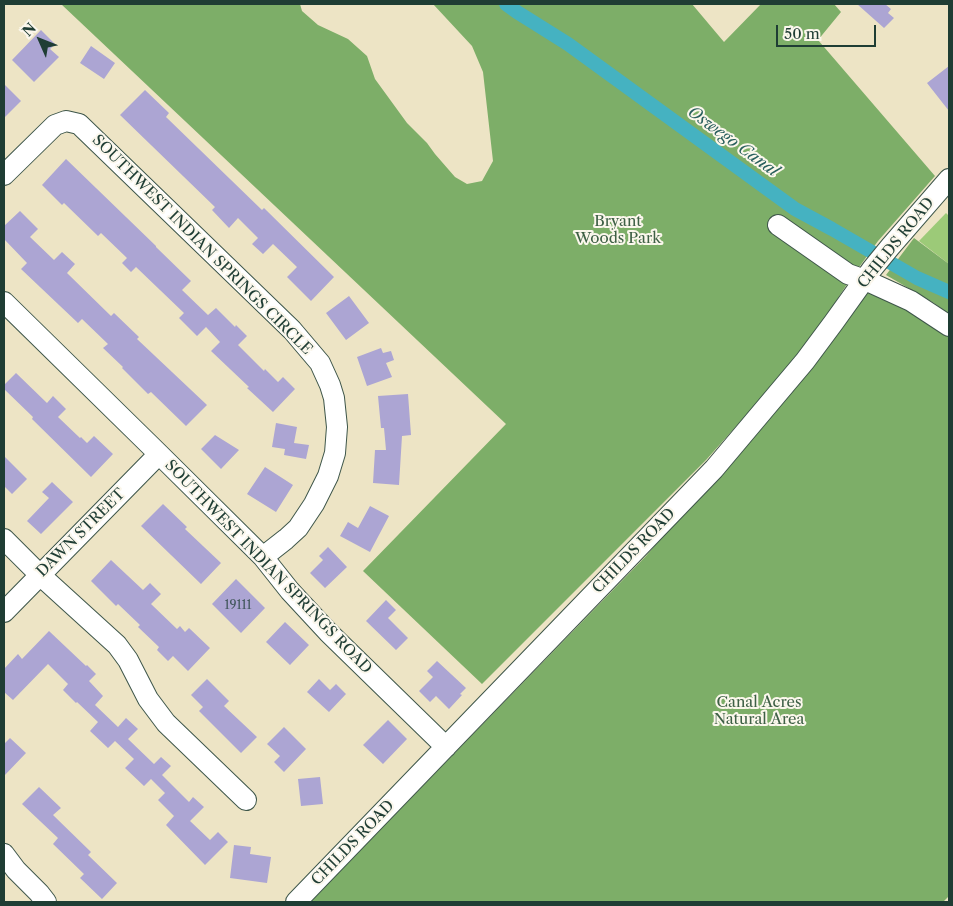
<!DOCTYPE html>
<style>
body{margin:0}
#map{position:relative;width:953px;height:906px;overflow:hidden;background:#ede4c5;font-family:"Libre Caslon Text",serif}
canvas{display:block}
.frame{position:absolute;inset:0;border:5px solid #1f3d34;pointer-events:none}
.north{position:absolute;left:15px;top:15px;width:50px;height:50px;-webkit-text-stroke:4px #fbf7ec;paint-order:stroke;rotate:314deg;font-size:14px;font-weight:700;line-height:20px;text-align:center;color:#1f3d34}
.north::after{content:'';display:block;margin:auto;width:18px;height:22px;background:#1f3d34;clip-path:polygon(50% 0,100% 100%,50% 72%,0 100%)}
.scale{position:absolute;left:776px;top:25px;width:100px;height:22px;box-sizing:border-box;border:2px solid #1f3d34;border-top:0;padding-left:6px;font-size:15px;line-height:18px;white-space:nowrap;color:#1f3d34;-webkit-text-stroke:4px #fbf7ec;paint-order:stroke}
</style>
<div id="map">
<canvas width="953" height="906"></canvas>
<div class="frame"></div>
<div class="north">N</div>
<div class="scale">50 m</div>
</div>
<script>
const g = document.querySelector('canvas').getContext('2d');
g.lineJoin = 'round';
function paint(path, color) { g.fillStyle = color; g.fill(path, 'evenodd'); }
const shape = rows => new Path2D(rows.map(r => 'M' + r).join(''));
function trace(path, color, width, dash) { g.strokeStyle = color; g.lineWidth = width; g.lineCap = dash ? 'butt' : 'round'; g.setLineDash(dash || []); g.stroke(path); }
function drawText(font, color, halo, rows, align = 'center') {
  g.font = font + ' "Libre Caslon Text",serif'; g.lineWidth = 4; g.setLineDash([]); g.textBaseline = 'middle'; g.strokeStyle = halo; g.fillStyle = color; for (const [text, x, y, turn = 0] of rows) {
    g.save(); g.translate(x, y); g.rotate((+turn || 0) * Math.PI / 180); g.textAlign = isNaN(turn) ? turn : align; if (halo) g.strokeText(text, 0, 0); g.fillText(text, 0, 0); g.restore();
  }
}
const green = shape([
 [946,213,949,216,949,264,919,241]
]);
const forest = shape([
 [61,4,300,4,302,11,318,25,348,39,367,56,375,79,407,123,427,143,435,154,455,177,467,184,482,181,493,161,483,72,472,46,433,4,692,4,724,42,761,4,834,4,841,12,818,40,935,176,878,241,849,281,818,329,780,377,706,460,482,684,363,571,506,424],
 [914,238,949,264,949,314,934,303,886,275],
 [868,292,927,317,949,333,949,896,943,902,310,902,646,556]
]);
const canal = shape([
 [506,4,517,12,568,44,795,209,832,229,917,278,949,292]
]);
const building = shape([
 [857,4,885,4,891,9,888,13,894,18,884,28],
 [41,30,55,44,50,49,59,57,34,82,12,60],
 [91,46,115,63,104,79,80,63],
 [949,66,949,111,927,83],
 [4,84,21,101,4,118],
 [145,90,169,113,166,117,262,210,264,208,334,277,311,301,287,277,297,267,273,244,263,254,252,244,258,238,238,218,229,228,212,210,215,207,120,115],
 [66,159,156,246,156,247,191,281,182,290,208,315,216,308,235,327,236,325,247,336,238,345,264,371,265,369,278,382,283,377,295,389,273,412,247,388,249,387,211,351,220,342,206,327,197,336,179,318,184,313,136,267,131,272,122,263,127,258,101,233,98,236,64,203,62,205,42,185],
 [20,211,38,229,30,237,54,260,62,252,75,264,67,273,111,316,114,313,139,337,137,339,207,405,186,426,151,392,148,394,122,368,123,367,103,348,108,344,82,319,78,323,21,269,27,263,4,239,4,226],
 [349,296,369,323,346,340,326,313],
 [381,348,383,353,391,351,394,360,386,363,392,377,367,386,357,357],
 [16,373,47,403,53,396,66,409,58,417,80,438,81,437,87,443,94,436,113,454,91,477,32,419,33,417,4,389,4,385],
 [408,394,411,435,402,436,399,485,373,483,375,450,386,450,384,428,381,428,378,396],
 [276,423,297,427,294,443,309,445,306,459,284,455,285,449,272,447],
 [215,435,239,450,221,469,201,449],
 [4,456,27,479,12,494,4,486],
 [265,467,293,485,276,512,247,494],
 [52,482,73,502,41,534,27,521,49,498,42,492],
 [163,504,187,527,185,529,221,563,201,584,141,526],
 [370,506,389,516,370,552,340,536,348,522,358,528],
 [328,547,347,567,325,588,310,573,323,560,319,556],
 [111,560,143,590,150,583,161,594,151,604,177,629,180,626,185,632,189,628,210,648,188,671,173,656,168,661,157,650,159,647,138,627,140,625,118,604,116,606,91,581],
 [236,579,265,608,241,633,212,604],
 [386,600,396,610,388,618,408,638,396,650,366,621],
 [285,622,309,645,290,665,266,642],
 [49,631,86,666,87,665,96,674,89,681,103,696,95,705,118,727,126,718,138,729,128,739,154,764,161,757,171,766,162,775,189,802,193,797,204,807,190,821,210,840,218,832,228,842,205,865,166,825,174,816,158,800,165,793,151,779,144,786,125,768,134,759,115,741,108,748,90,731,98,722,77,702,76,703,63,690,68,684,48,664,13,700,4,692,4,669,18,654,22,659],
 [437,661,466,688,460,694,462,695,449,709,436,696,430,702,419,691,433,677,427,671],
 [207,679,229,701,224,706,257,737,241,753,199,711,203,707,191,695],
 [319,679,330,690,336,684,346,694,329,712,307,692],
 [388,720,407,739,383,764,363,745],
 [284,727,306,749,284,772,274,762,280,756,267,744],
 [10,738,26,753,4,776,4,744],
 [320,777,323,804,301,806,298,779],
 [39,787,61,808,53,815,91,852,88,855,117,883,102,899,80,878,84,874,53,844,58,838,22,804],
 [234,845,251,847,250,854,271,857,267,883,230,878]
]);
const minor = shape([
 [4,175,55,125,66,121,79,124,292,330,320,363,330,385,334,398,337,427,335,453,328,476,314,504,298,528,286,539,263,557],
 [778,225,848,274,865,280,911,301,949,326],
 [4,302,159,454,263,557,290,591,328,632,446,747],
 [4,539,40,575,117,645,128,660,148,699,166,723,246,800],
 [4,612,159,454],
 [4,854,16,870,39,893,46,902],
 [296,902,714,469,805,361,834,322,872,269,890,247,949,179]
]);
const numberNames = [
 ["19111",238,606]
];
const parkNames = [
 ["Bryant",618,222],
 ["Woods Park",618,239],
 ["Canal Acres",759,703],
 ["Natural Area",759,720]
];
const streetNames = [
 ["CHILDS ROAD",896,243,-51],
 ["SOUTHWEST INDIAN SPRINGS CIRCLE",202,245,45],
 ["DAWN STREET",81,533,-45],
 ["CHILDS ROAD",634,551,-46],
 ["SOUTHWEST INDIAN SPRINGS ROAD",268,567,46],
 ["CHILDS ROAD",353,843,-46]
];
const waterNames = [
 ["Oswego Canal",733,142,36]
];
paint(green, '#9cca78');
paint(forest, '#7dae68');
trace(canal, '#45b2c1', 14);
paint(building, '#aca5d3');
trace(minor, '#3e564a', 22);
trace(minor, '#fff', 20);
drawText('12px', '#42575c', null, numberNames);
drawText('15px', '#3e6045', '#fbf7ec', parkNames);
drawText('15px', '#1f3d34', '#fbf7ec', streetNames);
drawText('italic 16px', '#2a605e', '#fbf7ec', waterNames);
</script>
